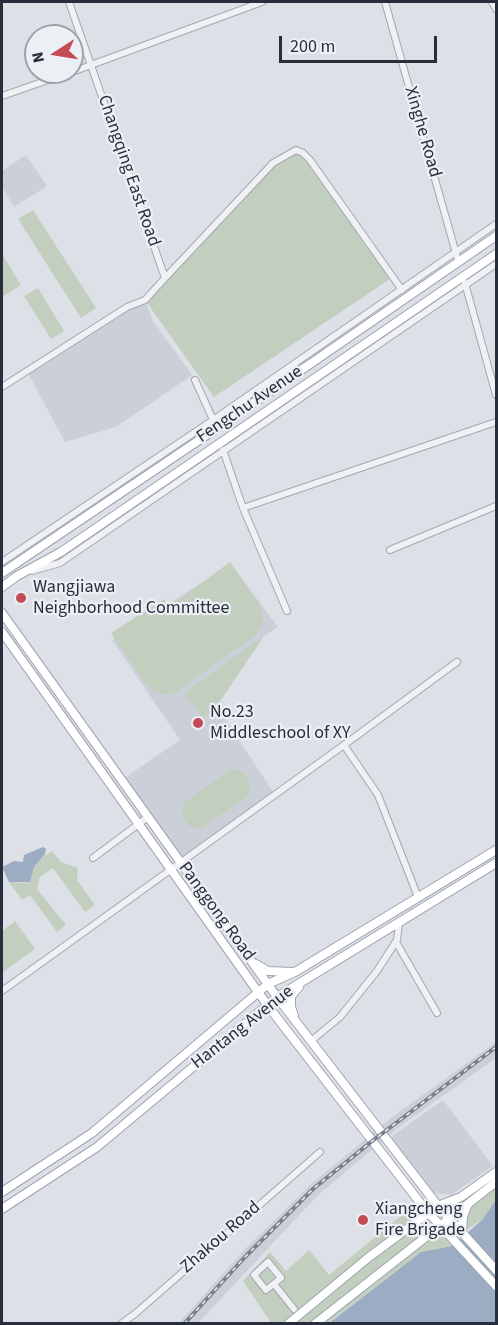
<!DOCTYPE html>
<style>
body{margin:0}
#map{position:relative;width:498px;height:1325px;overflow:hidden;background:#dde0e6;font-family:"Source Sans 3",sans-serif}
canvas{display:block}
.frame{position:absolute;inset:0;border:3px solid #282e3b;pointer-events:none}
.north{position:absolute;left:24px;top:24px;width:60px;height:60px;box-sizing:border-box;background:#eceff4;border:2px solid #9ea2aa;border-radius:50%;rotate:258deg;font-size:16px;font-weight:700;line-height:24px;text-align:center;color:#282e3b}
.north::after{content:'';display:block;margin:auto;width:21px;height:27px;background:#c24b55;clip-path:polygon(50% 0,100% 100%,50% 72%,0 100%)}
.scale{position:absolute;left:279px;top:36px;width:158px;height:27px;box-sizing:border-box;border:3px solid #282e3b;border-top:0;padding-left:8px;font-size:18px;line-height:21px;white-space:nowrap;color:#282e3b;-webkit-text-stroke:4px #eceff4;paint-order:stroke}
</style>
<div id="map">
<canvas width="498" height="1325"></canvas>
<div class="frame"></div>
<div class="north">N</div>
<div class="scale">200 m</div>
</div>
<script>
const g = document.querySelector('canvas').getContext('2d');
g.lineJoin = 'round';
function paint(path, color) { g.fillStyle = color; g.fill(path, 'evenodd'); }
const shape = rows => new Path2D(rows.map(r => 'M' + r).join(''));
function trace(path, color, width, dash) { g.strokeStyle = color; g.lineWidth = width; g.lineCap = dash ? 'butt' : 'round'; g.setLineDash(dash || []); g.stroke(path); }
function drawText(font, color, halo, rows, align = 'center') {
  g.font = font + ' "Source Sans 3",sans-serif'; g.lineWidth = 4.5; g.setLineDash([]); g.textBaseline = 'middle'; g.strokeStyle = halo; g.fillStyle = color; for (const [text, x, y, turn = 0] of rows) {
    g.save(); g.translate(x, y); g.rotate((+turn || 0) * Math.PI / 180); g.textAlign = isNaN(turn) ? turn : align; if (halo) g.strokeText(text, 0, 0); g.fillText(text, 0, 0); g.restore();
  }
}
const built = shape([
 [26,155,47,186,14,207,2,187,2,171],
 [145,300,153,321,192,375,116,427,65,442,27,371],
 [231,564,278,627,264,636,217,706,275,795,181,863,123,779,180,740,112,640],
 [496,1042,496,1058,399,1127,318,1195,198,1323,178,1324,245,1249,309,1186,391,1118],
 [443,1100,493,1166,451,1195,434,1193,388,1139]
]);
const green = shape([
 [290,152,303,153,393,277,214,397,145,300,273,163],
 [33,210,96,308,81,318,18,219],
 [2,254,21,285,2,297],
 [38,288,64,331,51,339,24,296],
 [230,562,256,599,263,617,261,627,255,636,174,693,168,695,154,691,147,685,111,633,164,599,170,606],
 [264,636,212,713,203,718,184,693],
 [234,769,243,772,248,779,250,791,247,797,203,827,194,828,188,825,182,814,185,802,228,771],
 [52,851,61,862,78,868,77,880,95,905,85,912,53,868,40,877,37,889,66,925,57,932,30,895,22,900,9,882,26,883,34,867,44,856],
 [15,921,35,949,2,973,2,931],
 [496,1182,496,1200,482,1220,462,1232,468,1202],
 [420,1202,429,1213,418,1223,426,1225,428,1229,426,1237,438,1235,452,1238,455,1242,452,1246,421,1252,328,1323,268,1323,270,1321,243,1281,270,1252,286,1271,309,1250,329,1275,413,1206]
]);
const water = shape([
 [43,847,46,849,45,854,34,867,30,882,9,882,2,867,14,861,23,862,24,855],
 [496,1200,496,1323,328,1324,421,1252,452,1246,482,1220]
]);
const minor = shape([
 [385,2,457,257],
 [492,2,496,9],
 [72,72,262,2],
 [2,96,71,72],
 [165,278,273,163,296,150,303,153,310,160,402,290],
 [465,283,496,395],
 [195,380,214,422],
 [2,387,127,307,145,300,165,278,69,2],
 [223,450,243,508,287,611],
 [243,508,496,422],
 [390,550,496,506],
 [2,562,213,420,496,224],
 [32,571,60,563,496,264],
 [344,745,457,662],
 [93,858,148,817],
 [396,942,437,1013],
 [2,991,344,745,378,795,418,897],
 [311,1041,340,1017,377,971,397,940,399,924],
 [268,1262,281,1278,266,1290,254,1275,268,1262],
 [274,1284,294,1309],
 [121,1324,136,1313,320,1152]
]);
const major = shape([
 [2,573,217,428,496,236],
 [2,587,17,576,61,552,496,254],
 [2,613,277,997,438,1206,496,1270],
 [2,632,268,1006,425,1209,496,1286],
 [256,964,268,971,292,972],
 [294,1016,291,1007,291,996,299,987],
 [2,1192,92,1133,268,984,295,972,496,850],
 [2,1209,97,1147,277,997,496,863],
 [462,1232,463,1216,468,1204],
 [288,1324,369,1257,438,1206,461,1197,496,1172],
 [315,1324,496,1182]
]);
const rail = shape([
 [184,1324,245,1257,313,1189,371,1142,496,1047]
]);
const markers = [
 [21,598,6,"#c24b55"],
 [198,723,6,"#c24b55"],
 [363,1220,6,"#c24b55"]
];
const streetNames = [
 ["Xinghe Road",422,132,74],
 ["Changqing East Road",128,171,71],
 ["Fengchu Avenue",250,405,-34],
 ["Panggong Road",216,912,54],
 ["Hantang Avenue",243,1028,-38],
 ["Zhakou Road",221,1238,-41]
];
const poiNames = [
 ["Wangjiawa",33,588],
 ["Neighborhood Committee",33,609],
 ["No.23",210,713],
 ["Middleschool of XY",210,734],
 ["Xiangcheng",375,1210],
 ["Fire Brigade",375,1231]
];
paint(built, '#cbcfd7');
paint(green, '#c2cfbf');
paint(water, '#9bacc3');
trace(minor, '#a3a7af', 8);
trace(major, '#9da4b0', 10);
trace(minor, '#eff1f4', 6);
trace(major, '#fff', 8);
trace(rail, '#787f8e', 4);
trace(rail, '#eceff4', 1.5, [4.5]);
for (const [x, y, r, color] of markers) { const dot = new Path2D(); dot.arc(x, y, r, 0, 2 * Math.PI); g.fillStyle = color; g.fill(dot); trace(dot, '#eceff4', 2); }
drawText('18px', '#282e3b', '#eceff4', streetNames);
drawText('18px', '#282e3b', '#eceff4', poiNames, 'left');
</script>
